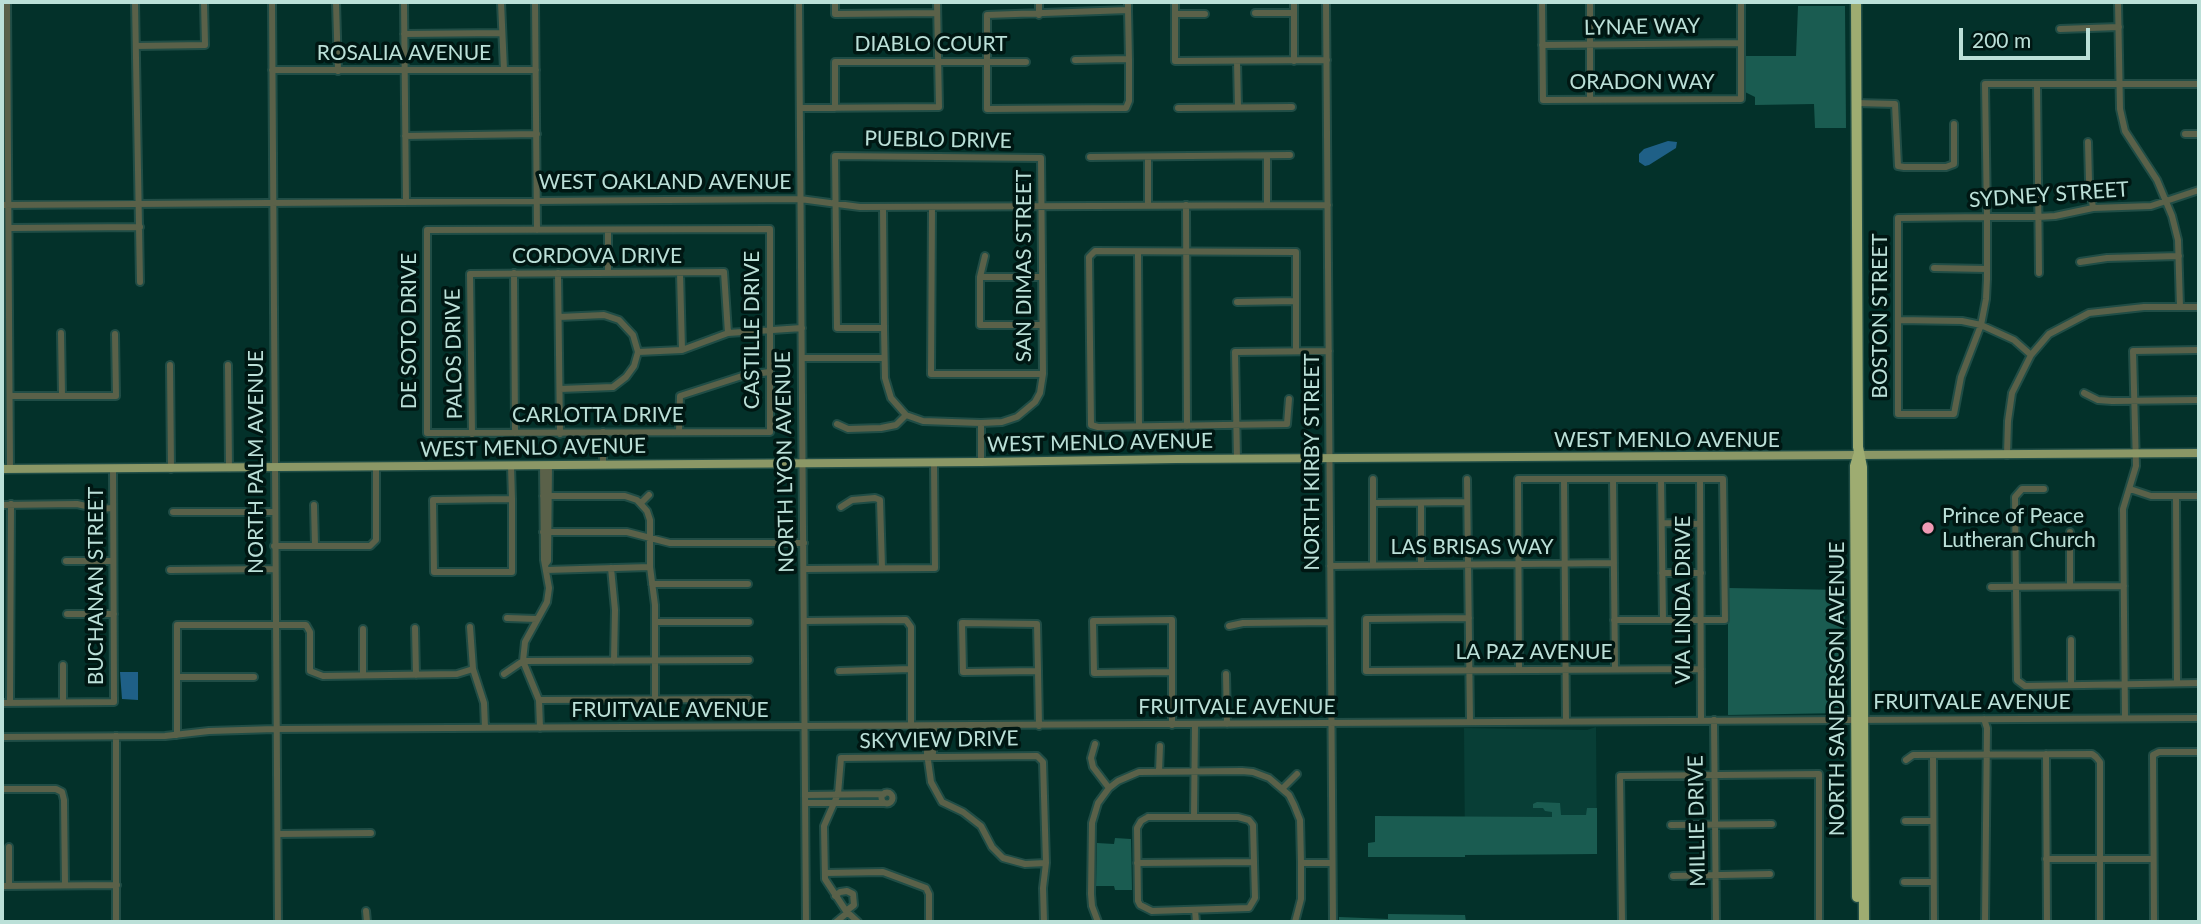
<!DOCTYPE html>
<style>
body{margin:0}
#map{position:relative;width:2201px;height:924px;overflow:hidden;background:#03312a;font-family:Lato,sans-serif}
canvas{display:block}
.frame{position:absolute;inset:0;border:4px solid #bbe0d8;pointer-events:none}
.scale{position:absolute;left:1959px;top:28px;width:131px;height:32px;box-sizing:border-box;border:4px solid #bbe0d8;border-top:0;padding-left:9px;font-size:21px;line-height:24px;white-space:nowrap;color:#bbe0d8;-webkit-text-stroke:5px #001713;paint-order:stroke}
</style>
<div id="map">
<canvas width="2201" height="924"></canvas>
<div class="frame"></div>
<div class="scale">200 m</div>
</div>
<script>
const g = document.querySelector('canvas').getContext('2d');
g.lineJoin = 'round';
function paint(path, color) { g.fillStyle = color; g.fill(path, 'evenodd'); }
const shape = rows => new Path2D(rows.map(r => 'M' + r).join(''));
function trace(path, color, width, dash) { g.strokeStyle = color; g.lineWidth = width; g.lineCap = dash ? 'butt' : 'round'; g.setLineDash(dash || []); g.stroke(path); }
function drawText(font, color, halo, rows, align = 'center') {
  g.font = font + ' Lato,sans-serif'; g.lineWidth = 7; g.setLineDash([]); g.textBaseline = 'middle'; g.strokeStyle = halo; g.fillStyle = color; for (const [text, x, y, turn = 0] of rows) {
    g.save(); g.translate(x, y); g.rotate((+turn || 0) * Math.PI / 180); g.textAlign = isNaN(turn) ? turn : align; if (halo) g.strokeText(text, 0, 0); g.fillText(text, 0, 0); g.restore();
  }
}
const built = shape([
 [1596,727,1597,854,1465,855,1464,728,1587,730]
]);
const green = shape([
 [1798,6,1845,6,1846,128,1815,128,1814,104,1755,105,1755,97,1745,92,1745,56,1796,56],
 [1728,588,1845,590,1843,713,1728,715],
 [1537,802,1560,803,1561,815,1586,815,1587,808,1597,808,1597,854,1465,855,1465,857,1368,857,1368,843,1375,842,1375,816,1552,817,1552,812,1545,811,1543,808,1533,808,1533,804],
 [1115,838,1131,839,1132,890,1115,890,1114,886,1096,886,1097,843,1114,844],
 [1388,914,1465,915,1466,922,1339,922,1339,917,1388,919]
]);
const water = shape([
 [1668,141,1677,142,1676,148,1649,165,1645,166,1639,162,1639,154,1644,149],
 [120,672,138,672,138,700,122,699]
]);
const minor = shape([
 [7,2,10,469],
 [135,2,140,282],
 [272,2,278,922],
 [336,2,338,71],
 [404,2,406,202],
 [501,2,504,70],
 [535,2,537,230],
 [799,2,806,922],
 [835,2,835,14,937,13],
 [1039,2,1039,15],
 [1128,2,1128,10,1129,59,1129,101,1126,108,987,109,987,15,1128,10],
 [1175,2,1175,61,1327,60],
 [1294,2,1294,61],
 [1326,2,1333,922],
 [1542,2,1543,100,1741,99,1741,2],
 [1590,2,1590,99],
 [2118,2,2120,109,2125,131,2157,180,2172,216,2178,240,2180,307],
 [1255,13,1294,13],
 [1175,14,1205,14],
 [2060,29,2119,27],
 [404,34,502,33],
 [1542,45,1741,43],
 [136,46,205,45,204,2],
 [1075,60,1129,59],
 [1237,61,1238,107],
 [272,70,536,70],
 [2199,84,1985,84,1987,217,1987,279,1986,299,1981,325,1961,377,1954,414,1898,414,1898,218,1987,217,2038,217,2055,216,2093,208,2151,206,2199,190],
 [2037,85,2039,273],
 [1856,103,1895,104,1898,166,1904,167,1946,167,1954,164,1954,124],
 [800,108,939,107,937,2],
 [835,108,835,62,1026,62],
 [1178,108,1292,107],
 [2185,134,2199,134],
 [405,136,537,134],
 [2088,142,2089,181,2093,208],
 [1267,156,1267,205],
 [1090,157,1290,155],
 [1148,157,1148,206],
 [2,205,800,199,860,207,1328,205],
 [1186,205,1187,426],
 [883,207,884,328,885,378,891,398,906,415,923,421,981,423,1002,422,1017,417,1035,402,1040,393,1043,374,1041,158,835,156,837,328,884,328],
 [932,207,931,374,1043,374],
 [9,228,140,227],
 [770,229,770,432,427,433,427,230,770,229],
 [608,230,608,273],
 [1138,253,1139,426],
 [985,256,980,277,980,325,1042,325],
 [2080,262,2107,258,2179,256],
 [1934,268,1987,269],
 [514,273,515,433],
 [558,273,560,434],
 [680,273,682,350],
 [980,277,1042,277],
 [1237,302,1296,301],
 [559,317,604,315,619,320,633,335,638,352,634,366,626,377,613,387,560,389],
 [1898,320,1962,321,1981,325,2014,340,2031,355],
 [61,333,62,396],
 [638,352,682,350,728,333,802,328],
 [802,358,884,358],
 [170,365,171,469],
 [228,365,229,468],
 [2084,393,2098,400,2112,401,2199,400],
 [10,396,116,396,115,334],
 [1289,399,1287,424,1098,427,1091,425,1089,257,1095,251,1296,252,1296,351],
 [981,423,981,462],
 [837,424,848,429,881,428,896,425,906,415],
 [603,432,603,465],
 [679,432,680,396,742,376,769,372],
 [472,434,470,274,724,272,728,333],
 [2007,455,2008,421,2012,393,2031,355,2049,334,2089,313,2144,307,2199,307],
 [1237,459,1235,352,1329,351],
 [511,466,512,499,512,572,434,572,433,500,512,499],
 [1373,479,1373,565],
 [1467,479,1470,722],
 [1564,479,1566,721],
 [1613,479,1615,669],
 [1661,479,1663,620],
 [1700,479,1701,720],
 [2044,489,2022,489,2015,497,2017,680,2025,686,2199,683],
 [2130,489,2151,496,2199,496],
 [543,496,625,496,637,500,647,511,650,520,650,567,655,605,655,699],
 [2176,496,2177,683],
 [641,503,649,495],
 [1373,503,1467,502],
 [1421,503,1421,565],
 [2,505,77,504,99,509,113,508],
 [314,505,315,546],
 [841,507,852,500,875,498,880,500,882,568],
 [173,512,273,512],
 [1662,523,1700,524],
 [543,532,627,532,670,543,804,543],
 [2070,532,2070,586],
 [274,546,370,546,376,540,376,467],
 [66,561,113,561],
 [545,565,548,561,549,465],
 [1330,566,1614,563],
 [611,568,615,610,614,661],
 [804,569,935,568,934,462],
 [170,570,274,569],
 [546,570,650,567],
 [1662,573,1701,573],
 [652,584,748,584],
 [1991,587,2124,586],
 [67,614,114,614],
 [507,618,537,619],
 [1469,618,1366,619,1366,671,1701,669],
 [804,621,906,620,911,627,911,726],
 [655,622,749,622],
 [1229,626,1243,623,1330,622],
 [470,627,473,669,484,703,485,728],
 [415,628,416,675],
 [363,629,363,675],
 [2071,640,2071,685],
 [63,665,63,702],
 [1519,670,1518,479,1723,479,1725,620,1614,620],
 [839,671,911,669],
 [1038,671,963,672,962,623,1037,624,1038,671,1039,726],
 [1172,672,1094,673,1093,621,1172,620,1172,725],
 [504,674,523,661,749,660],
 [1226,674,1227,724],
 [177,677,254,677],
 [539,700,749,699],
 [2,703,114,702,113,469],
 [10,703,11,504],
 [2125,718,2123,509,2136,466,2133,351,2199,350],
 [1984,719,1987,728,1985,922],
 [1714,720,1716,922],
 [928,726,927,753,931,782,942,802,963,812,981,826,992,847,1003,858,1025,864,1046,863],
 [540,728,539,700,523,661,525,642,547,602,549,588,544,560,543,465],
 [177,735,177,625,306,625,310,632,310,671,323,676,457,674,473,669],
 [116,736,116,922],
 [2,737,165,736,209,731,275,729,2199,718],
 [1095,744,1091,758,1093,767,1109,788],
 [2046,754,2047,922],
 [1933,755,1934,922],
 [929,756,933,753,934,726],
 [1906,760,1913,755,2092,754,2096,757,2100,762,2100,922],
 [1159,772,1160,746],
 [1283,788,1297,774],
 [2,789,56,789,62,792,64,800,65,885],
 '881.5 798a5.5 5.5 0 1 1 11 0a5.5 5.5 0 1 1-11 0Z',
 [805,795,884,794],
 [805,803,885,803],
 [1148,817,1238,817,1249,820,1253,825,1255,898,1249,908,1152,911,1140,905,1138,901,1137,828,1141,821,1148,817],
 [1194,817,1195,725],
 [1905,821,1933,821],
 [1671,825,1772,824],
 [278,834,371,833],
 [9,847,9,886],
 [2046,859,2153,859],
 [1137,863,1254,862],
 [1301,863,1332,863],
 [825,873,883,872,926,888,929,894,929,922],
 [1673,876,1770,874],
 [1904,882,1933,882],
 [2,886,117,885],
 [835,896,840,892,847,891,853,894,854,905,846,911],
 [1195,910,1196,922],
 [366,911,367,922],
 [836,922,847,913],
 [858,922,846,911,825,879,824,826,838,794,841,758,1037,756,1043,762,1046,863,1043,888,1044,922],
 [1098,922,1092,906,1091,894,1092,823,1098,803,1109,788,1118,781,1139,772,1242,771,1253,772,1269,778,1289,795,1294,805,1300,820,1301,863,1301,899,1295,922],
 [1622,922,1620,776,1819,774,1819,922],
 [2154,922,2153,755,2159,752,2199,752]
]);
const major = shape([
 [2,469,981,462,1176,459,2199,453]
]);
const highway = shape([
 [1856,2,1858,447,1862,467,1864,922],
 [1857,897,1855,466,1858,456]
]);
const markers = [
 [1928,528,7,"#f09ab4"]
];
const streetNames = [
 ["LYNAE WAY",1642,27,-1],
 ["DIABLO COURT",931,44],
 ["ROSALIA AVENUE",404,53],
 ["ORADON WAY",1642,82],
 ["PUEBLO DRIVE",938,140,1],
 ["WEST OAKLAND AVENUE",665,182],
 ["SYDNEY STREET",2049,195,-4],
 ["CORDOVA DRIVE",597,256],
 ["SAN DIMAS STREET",1024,266,-90],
 ["BOSTON STREET",1880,316,-90],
 ["CASTILLE DRIVE",752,330,-90],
 ["DE SOTO DRIVE",409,331,-90],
 ["PALOS DRIVE",454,354,-91],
 ["CARLOTTA DRIVE",598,415],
 ["WEST MENLO AVENUE",1667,440],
 ["WEST MENLO AVENUE",1100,443,-1],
 ["WEST MENLO AVENUE",533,448,-1],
 ["NORTH PALM AVENUE",256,462,-90],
 ["NORTH LYON AVENUE",785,462,-91],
 ["NORTH KIRBY STREET",1312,462,-90],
 ["LAS BRISAS WAY",1472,547],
 ["BUCHANAN STREET",96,586,-90],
 ["VIA LINDA DRIVE",1683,600,-90],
 ["LA PAZ AVENUE",1534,652],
 ["NORTH SANDERSON AVENUE",1837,689,-90],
 ["FRUITVALE AVENUE",1972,702],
 ["FRUITVALE AVENUE",1237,707],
 ["FRUITVALE AVENUE",670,710],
 ["SKYVIEW DRIVE",939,740,-1],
 ["MILLIE DRIVE",1697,821,-91]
];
const poiNames = [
 ["Prince of Peace",1942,516],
 ["Lutheran Church",1942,540]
];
paint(built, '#083e36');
paint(green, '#1a5c51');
paint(water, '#1f6087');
trace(minor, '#204d46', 10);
trace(major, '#204d46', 11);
trace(highway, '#204d46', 13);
trace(minor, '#5a6149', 6);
trace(major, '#8b9766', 8);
trace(highway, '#9eac71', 10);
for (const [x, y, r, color] of markers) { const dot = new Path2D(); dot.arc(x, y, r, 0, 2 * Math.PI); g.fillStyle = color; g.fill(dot); trace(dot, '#001713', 2.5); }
drawText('21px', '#bbe0d8', '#001713', streetNames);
drawText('21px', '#bbe0d8', '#001713', poiNames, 'left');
</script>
